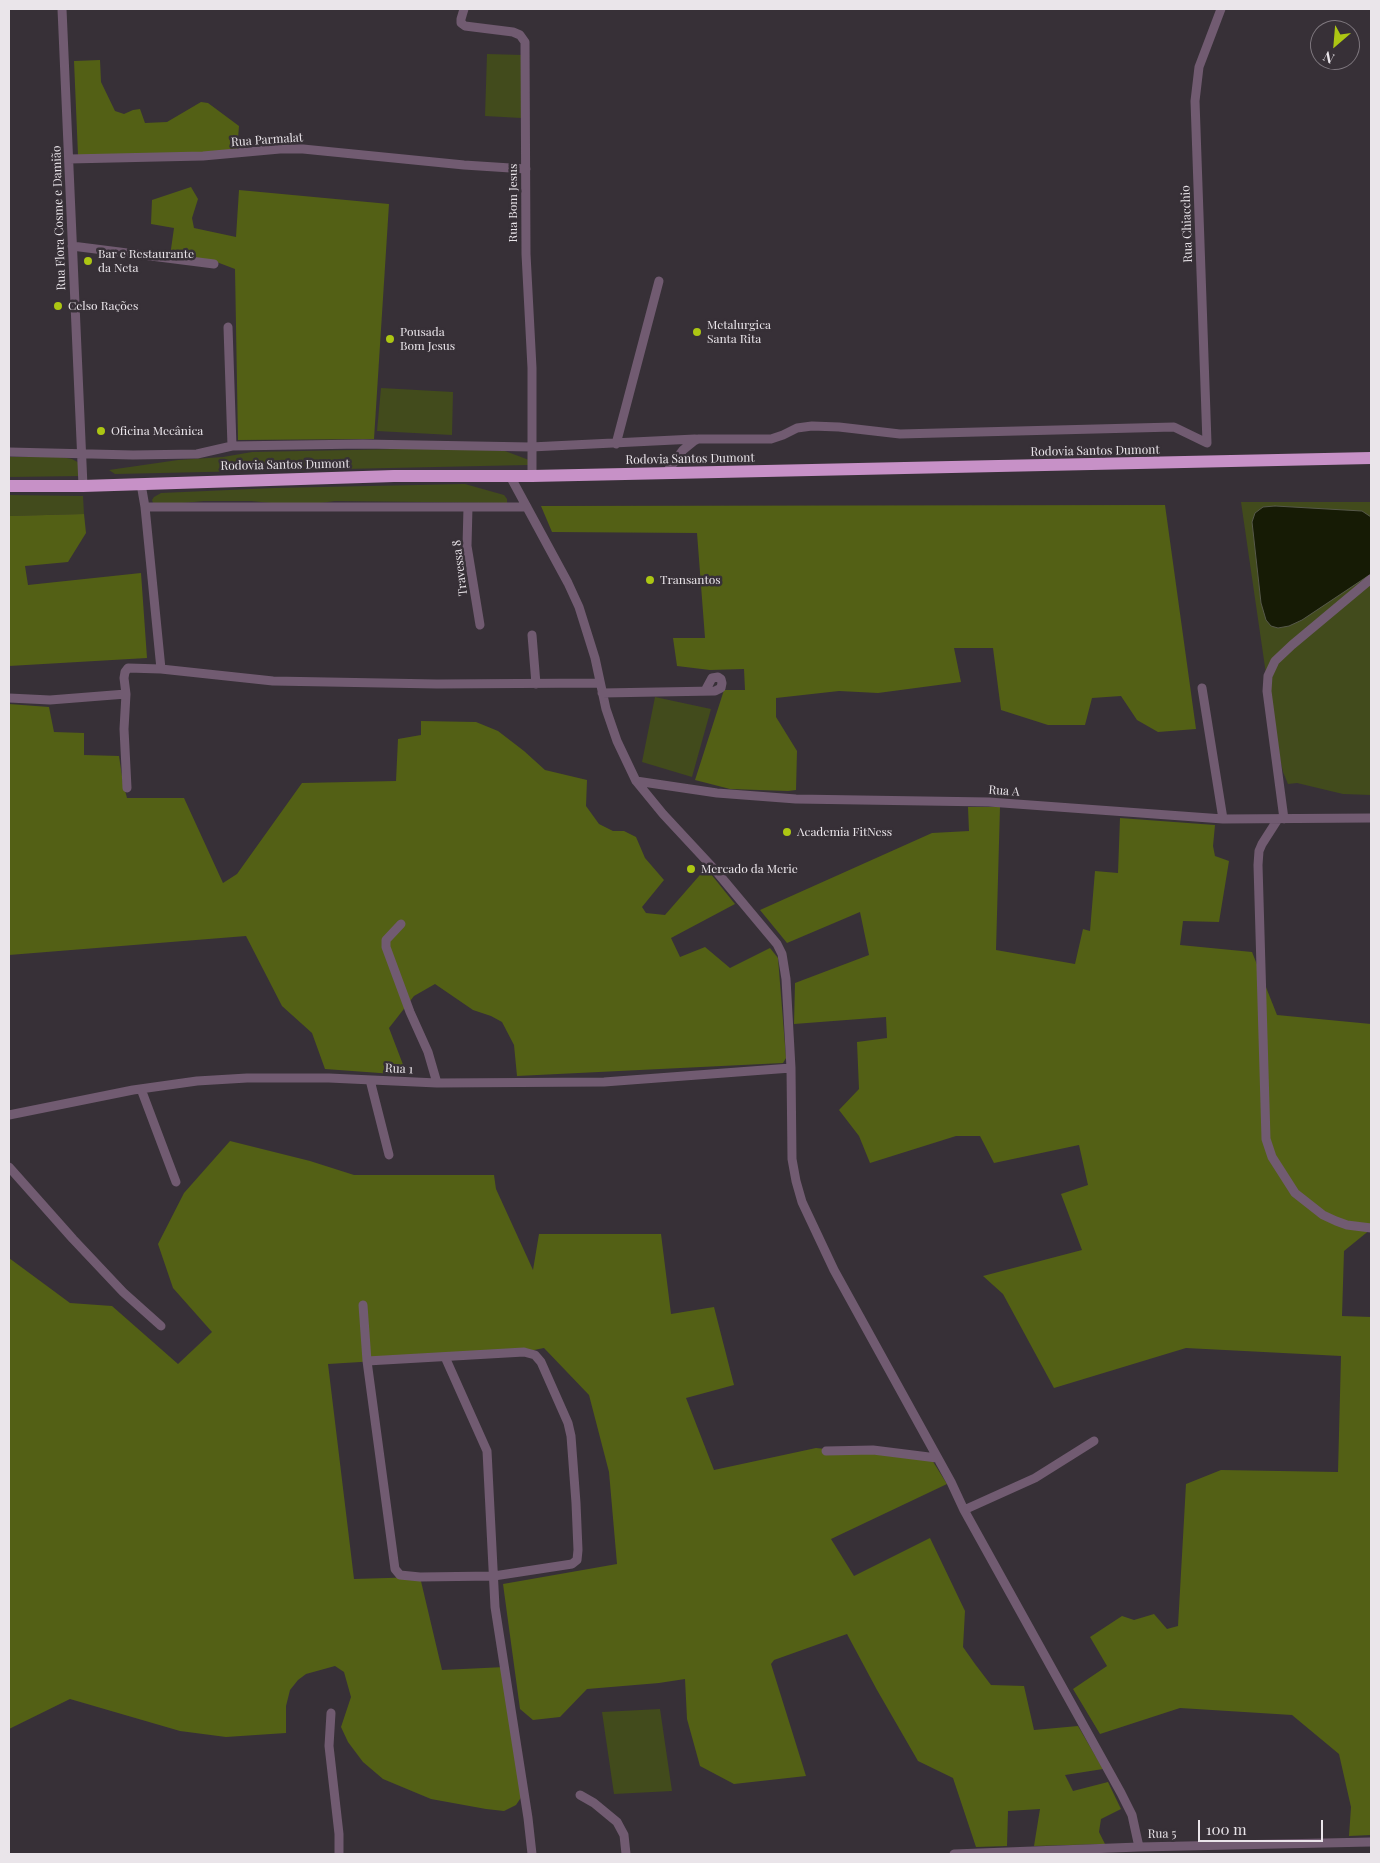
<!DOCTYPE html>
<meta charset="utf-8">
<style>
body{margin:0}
#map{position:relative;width:1380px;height:1863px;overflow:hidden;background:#373037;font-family:"Playfair Display",serif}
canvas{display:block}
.frame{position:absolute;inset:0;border:10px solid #eae5ea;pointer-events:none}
.north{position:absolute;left:1310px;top:20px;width:50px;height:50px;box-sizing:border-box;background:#373037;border:1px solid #7f787f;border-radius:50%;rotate:207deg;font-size:14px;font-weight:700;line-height:20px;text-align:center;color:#eae5ea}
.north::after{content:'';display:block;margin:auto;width:18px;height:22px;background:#acc613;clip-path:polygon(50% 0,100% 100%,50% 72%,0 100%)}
.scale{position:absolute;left:1198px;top:1820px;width:125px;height:22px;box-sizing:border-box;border:2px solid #eae5ea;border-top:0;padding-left:6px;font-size:15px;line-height:18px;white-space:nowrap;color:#eae5ea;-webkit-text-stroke:4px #373037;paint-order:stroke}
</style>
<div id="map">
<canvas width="1380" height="1863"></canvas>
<div class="frame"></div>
<div class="north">N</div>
<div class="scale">100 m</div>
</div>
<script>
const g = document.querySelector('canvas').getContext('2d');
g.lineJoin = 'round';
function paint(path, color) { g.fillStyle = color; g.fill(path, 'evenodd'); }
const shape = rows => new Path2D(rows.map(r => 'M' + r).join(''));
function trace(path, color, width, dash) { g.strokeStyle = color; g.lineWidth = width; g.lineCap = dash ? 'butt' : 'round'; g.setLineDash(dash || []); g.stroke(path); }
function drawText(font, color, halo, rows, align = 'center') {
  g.font = font + ' "Playfair Display",serif'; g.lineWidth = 5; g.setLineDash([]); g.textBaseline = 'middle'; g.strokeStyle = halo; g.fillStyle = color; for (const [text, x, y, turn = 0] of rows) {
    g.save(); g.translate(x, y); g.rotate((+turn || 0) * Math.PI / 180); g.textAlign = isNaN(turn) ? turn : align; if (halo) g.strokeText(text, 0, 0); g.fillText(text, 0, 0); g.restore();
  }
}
const green = shape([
 [487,54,523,55,521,118,485,116],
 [381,388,453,392,452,435,377,431],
 [450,448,505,451,529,460,528,465,115,474,109,470,178,460,223,457,252,452],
 [9,457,61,457,72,459,81,464,81,476,9,477],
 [465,484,504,495,507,499,507,503,335,501,313,504,271,503,251,501,204,501,172,504,153,503,152,500,154,497,161,493,274,488],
 [9,495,83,496,84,514,9,516],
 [1241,502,1371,502,1371,795,1343,794,1297,783,1288,784,1283,772,1275,736],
 [655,697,711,709,692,777,642,762],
 [660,1709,672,1791,614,1794,602,1712]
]);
const forest = shape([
 [100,60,101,82,115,111,124,114,133,110,140,109,145,123,167,122,201,102,208,103,239,126,237,150,165,155,78,155,74,61],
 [191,187,198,199,192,218,194,228,236,237,239,190,389,204,374,439,238,440,235,269,214,261,170,256,174,228,151,224,152,200],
 [1165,505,1196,729,1158,732,1137,720,1121,696,1092,698,1085,725,1048,725,1001,710,993,648,954,648,961,682,878,693,839,691,776,698,776,717,797,751,796,790,788,791,730,789,695,780,724,690,745,690,744,669,710,670,677,666,673,638,705,638,697,533,552,532,541,506],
 [84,514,86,533,68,562,25,566,28,585,141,573,147,658,9,666,9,516],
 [9,704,49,707,54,732,84,733,84,755,119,756,123,783,127,798,184,798,223,883,237,874,302,783,396,781,398,739,421,735,421,721,476,722,498,731,524,751,545,770,587,780,586,806,599,824,613,831,624,831,636,837,645,858,664,880,642,907,646,913,665,915,706,868,735,904,671,938,680,957,705,947,730,968,770,948,778,958,786,1058,783,1063,517,1076,514,1045,502,1022,491,1016,473,1010,435,984,414,996,389,1028,407,1075,325,1069,312,1033,282,1006,246,936,9,955],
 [968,807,1000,807,996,950,1075,964,1083,929,1090,931,1095,871,1118,873,1120,818,1215,825,1213,846,1215,856,1229,861,1219,922,1183,921,1180,945,1252,952,1277,1015,1371,1024,1371,1229,1344,1251,1342,1316,1371,1317,1371,1835,1349,1836,1351,1807,1339,1754,1292,1715,1180,1708,1100,1734,1073,1689,1107,1666,1090,1637,1122,1616,1134,1620,1154,1614,1167,1629,1178,1626,1186,1484,1221,1470,1338,1472,1341,1356,1186,1348,1054,1388,1003,1294,983,1276,1082,1250,1061,1194,1088,1185,1079,1145,994,1163,980,1136,956,1136,870,1163,859,1136,839,1110,859,1089,857,1042,887,1038,886,1017,794,1024,795,983,869,955,860,912,787,943,760,910,932,833,969,831],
 [230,1141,310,1161,354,1175,494,1175,496,1189,533,1270,539,1234,661,1234,671,1314,714,1307,734,1385,686,1398,714,1470,816,1448,932,1460,947,1484,831,1539,854,1576,930,1538,965,1611,963,1647,975,1664,991,1685,1024,1686,1034,1730,1078,1726,1103,1769,1065,1775,1073,1791,1108,1782,1121,1809,1101,1819,1099,1832,1105,1844,1034,1846,1040,1809,1008,1811,1007,1846,976,1847,953,1778,918,1761,877,1690,847,1634,774,1660,771,1664,806,1776,734,1784,700,1766,687,1719,685,1679,659,1683,587,1689,560,1717,533,1720,520,1709,503,1584,617,1564,609,1472,589,1395,544,1348,524,1352,328,1364,354,1579,420,1577,442,1670,505,1667,524,1793,516,1805,504,1811,486,1809,431,1799,383,1779,363,1762,348,1742,341,1727,351,1697,344,1672,335,1666,306,1674,298,1680,290,1690,286,1706,286,1733,226,1737,180,1731,70,1699,9,1729,9,1258,70,1303,112,1306,178,1364,212,1332,173,1288,158,1244,184,1193]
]);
const water = shape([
 [1275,506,1362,511,1371,517,1371,574,1302,620,1289,626,1278,628,1271,626,1266,620,1261,603,1252,522,1255,513,1263,507,1275,506]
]);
const minor = shape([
 [62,9,83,486],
 [464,9,461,19,461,23,465,26,513,32,520,35,525,42,526,254,532,368,532,476],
 [69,159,203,156,280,149,303,149,464,165,526,169],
 [72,246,214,264],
 [228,327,232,446],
 [616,444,659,281],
 [9,452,133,455,197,454,232,446,363,444,531,447,695,439],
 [666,473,683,450,694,441,698,439,771,439,783,435,797,428,812,426,839,427,900,434,1174,427,1207,443,1195,101,1199,67,1221,9],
 [510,476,568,583,579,607,595,658,606,709,617,741,636,781,663,814,716,871,777,944,782,954,786,979,791,1068,792,1159,796,1181,802,1202,834,1270,951,1482,964,1510,1121,1793,1132,1815,1139,1847],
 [141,484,145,507,161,669],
 [145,507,527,507],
 [468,507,467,546,480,625],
 [532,635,536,684],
 [1202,688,1223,819],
 [602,693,715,691,721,688,722,683,721,679,718,677,712,678,705,691],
 [9,698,50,700,126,694],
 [636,781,717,793,796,799,989,802,1223,819,1371,818],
 [127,788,124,729,126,694,124,678,125,672,128,668,161,669,273,681,437,684,600,683],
 [1278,819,1262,844,1259,851,1258,865,1266,1139,1272,1157,1295,1193,1323,1215,1336,1221,1347,1225,1371,1228],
 [1284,819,1267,691,1268,676,1275,661,1292,645,1371,579],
 [401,924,386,940,386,947,410,1012,428,1052,437,1083],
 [370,1080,389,1155],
 [141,1089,176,1182],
 [9,1115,133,1090,197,1081,247,1078,329,1078,437,1083,604,1082,791,1068],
 [9,1167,73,1239,123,1292,161,1326],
 [363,1305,367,1361],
 [524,1352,535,1355,541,1362,568,1423,571,1436,576,1503,578,1550,577,1560,572,1564,494,1576,420,1577,400,1575,395,1569,367,1361,524,1352],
 [445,1357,487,1451,495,1607,528,1818,532,1854],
 [826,1451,873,1450,937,1458],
 [964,1510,1035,1478,1094,1441],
 [331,1713,329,1746,339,1834,339,1854],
 [580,1795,594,1803,617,1822,624,1835,626,1854],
 [954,1854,1139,1847,1371,1842]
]);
const highway = shape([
 [9,486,83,486,394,476,532,476,1371,458]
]);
const markers = [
 [88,261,5,"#acc613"],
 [58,306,5,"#acc613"],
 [697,332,5,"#acc613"],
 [390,339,5,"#acc613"],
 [101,431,5,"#acc613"],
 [650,580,5,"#acc613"],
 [787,832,5,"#acc613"],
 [691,869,5,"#acc613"]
];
const streetNames = [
 ["Rua Parmalat",267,140,-4],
 ["Rua Bom Jesus",513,203,-90],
 ["Rua Flora Cosme e Damião",59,218,-92],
 ["Rua Chiacchio",1187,224,-92],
 ["Rodovia Santos Dumont",1095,451,-1],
 ["Rodovia Santos Dumont",690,459,-1],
 ["Rodovia Santos Dumont",285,465,-1],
 ["Travessa 8",460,568,-97],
 ["Rua A",1004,791,4],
 ["Rua 1",399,1069,3],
 ["Rua 5",1162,1834,-1]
];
const poiNames = [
 ["Bar e Restaurante",98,254],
 ["da Neta",98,268],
 ["Celso Rações",68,306],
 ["Metalurgica",707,325],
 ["Santa Rita",707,339],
 ["Pousada",400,332],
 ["Bom Jesus",400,346],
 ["Oficina Mecânica",111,431],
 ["Transantos",660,580],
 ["Academia FitNess",797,832],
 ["Mercado da Merie",701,869]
];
paint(green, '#424b1c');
paint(forest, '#536015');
paint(water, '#161b05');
trace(water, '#56584a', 1);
trace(minor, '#715b71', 9);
trace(highway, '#c791c7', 12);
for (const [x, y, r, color] of markers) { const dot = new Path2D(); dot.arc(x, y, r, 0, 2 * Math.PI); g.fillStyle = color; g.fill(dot); trace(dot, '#373037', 2); }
drawText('12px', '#eae5ea', '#373037', streetNames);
drawText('12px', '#eae5ea', '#373037', poiNames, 'left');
</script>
